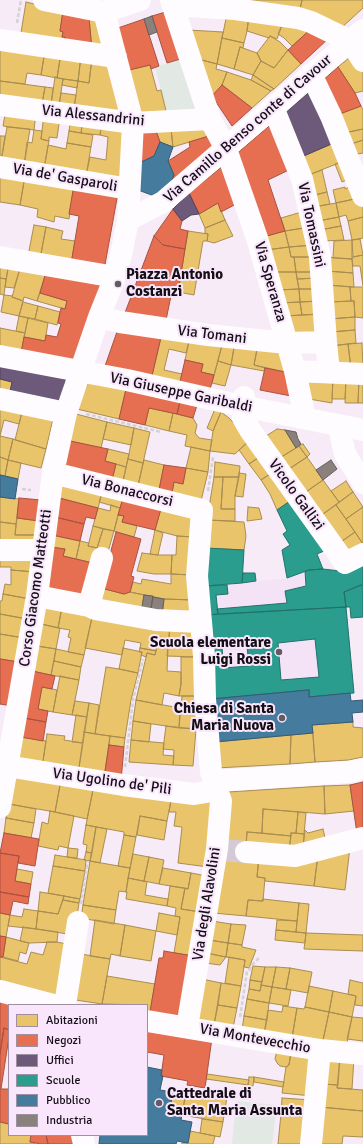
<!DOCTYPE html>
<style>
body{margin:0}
#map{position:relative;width:363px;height:1144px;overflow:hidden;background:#f6ebf7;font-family:Signika,sans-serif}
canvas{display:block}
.legend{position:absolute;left:8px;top:1004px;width:140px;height:132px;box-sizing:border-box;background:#f9e6fc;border:1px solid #9d90a0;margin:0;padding:5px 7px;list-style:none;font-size:12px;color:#140e15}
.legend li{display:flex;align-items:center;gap:8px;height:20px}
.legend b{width:20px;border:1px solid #9d90a0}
</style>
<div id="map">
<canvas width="363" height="1144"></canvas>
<ul class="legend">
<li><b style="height:11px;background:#e9c46a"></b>Abitazioni</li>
<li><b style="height:11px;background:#e76f51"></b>Negozi</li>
<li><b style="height:11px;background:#6d597a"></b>Uffici</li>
<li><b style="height:11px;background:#2a9d8f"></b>Scuole</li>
<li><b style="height:11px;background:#457b9d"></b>Pubblico</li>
<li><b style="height:11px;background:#8a817c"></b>Industria</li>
</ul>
</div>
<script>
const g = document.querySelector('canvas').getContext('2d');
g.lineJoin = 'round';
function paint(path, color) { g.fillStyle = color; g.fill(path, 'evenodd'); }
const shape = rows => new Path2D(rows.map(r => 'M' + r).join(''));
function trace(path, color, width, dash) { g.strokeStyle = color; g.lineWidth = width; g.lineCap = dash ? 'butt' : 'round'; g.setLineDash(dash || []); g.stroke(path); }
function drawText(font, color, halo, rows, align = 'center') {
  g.font = font + ' Signika,sans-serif'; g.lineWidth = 4; g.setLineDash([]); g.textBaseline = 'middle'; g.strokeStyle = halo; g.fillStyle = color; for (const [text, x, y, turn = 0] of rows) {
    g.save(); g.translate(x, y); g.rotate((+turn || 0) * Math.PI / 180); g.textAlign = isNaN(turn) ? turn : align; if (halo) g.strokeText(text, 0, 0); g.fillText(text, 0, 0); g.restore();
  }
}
const built = shape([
 [363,561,363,617,351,618,350,607,346,607,354,693,211,699,204,586,227,585,287,578,309,570,323,569,343,571]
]);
const green = shape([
 [184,58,196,109,167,115,155,67],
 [236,1101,277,1105,272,1144,232,1144]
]);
const homes = shape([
 [235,0,302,0,299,14,235,0],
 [302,0,363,0,363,8,339,30,299,14,302,0],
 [26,2,63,11,60,31,63,32,62,37,65,37,64,45,20,39,26,2],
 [227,14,249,15,247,31,244,43,222,38,227,14],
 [249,15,284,20,277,39,270,36,269,38,247,31,249,15],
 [89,18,99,20,108,52,92,50,89,18],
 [284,20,312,28,292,46,284,38,278,34,284,20],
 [188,30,223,32,217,64,198,59,188,30],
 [270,36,280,42,288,50,274,68,261,61,257,53,270,36],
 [222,38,244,43,243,48,240,47,234,69,217,64,222,38],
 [0,44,45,51,41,75,27,73,25,84,0,81,0,44],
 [240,47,257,53,261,61,253,75,234,69,240,47],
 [288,50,301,64,274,89,253,75,261,61,274,68,288,50],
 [45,51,61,53,57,78,41,75,45,51],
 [61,53,81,56,78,81,57,78,61,53],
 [355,53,363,66,363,91,355,93,338,67,355,53],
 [81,56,92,58,89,83,78,81,81,56],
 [92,58,113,61,126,116,74,108,78,81,89,83,92,58],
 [198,59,217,64,216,69,227,72,222,85,212,96,198,59],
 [150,65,157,91,161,90,167,115,141,117,129,70,150,65],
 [227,72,251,80,271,91,252,108,222,85,227,72],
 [253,75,274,89,271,91,251,80,253,75],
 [55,77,63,79,59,106,51,105,55,77],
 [63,79,78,81,77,88,62,85,63,79],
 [0,81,45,87,42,104,0,99,0,81],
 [45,87,53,88,51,105,42,104,45,87],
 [61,93,76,95,74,108,59,106,61,93],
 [361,106,363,110,363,129,344,133,337,115,361,106],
 [6,109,36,113,34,130,3,126,6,109],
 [44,114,60,117,57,138,49,137,49,141,41,139,44,114],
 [71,118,83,119,81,133,69,131,71,118],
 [83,119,102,122,100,135,81,133,83,119],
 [102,122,126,125,120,182,86,176,90,157,106,160,108,137,100,135,102,122],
 [203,125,209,136,173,147,171,129,203,125],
 [7,127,30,129,24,166,1,162,7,127],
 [171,129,173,147,160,142,156,131,171,129],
 [363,129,363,140,348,145,344,133,363,129],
 [34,130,42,131,41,139,49,141,44,169,24,166,27,142,32,143,34,130],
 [69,131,93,135,91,147,67,143,69,131],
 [0,136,5,136,1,162,0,162,0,136],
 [363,140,363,153,352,155,348,145,363,140],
 [336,142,344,161,306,176,299,158,336,142],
 [67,143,91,147,86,176,44,169,48,145,66,149,67,143],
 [344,161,351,178,342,182,335,164,344,161],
 [322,170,327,192,311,196,306,176,322,170],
 [0,172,25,176,20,205,0,202,0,172],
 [25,176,74,185,69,219,55,216,54,222,37,217,38,209,20,205,25,176],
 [354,185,359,198,336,203,333,190,345,187,345,189,354,185],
 [327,192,330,204,314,207,311,196,327,192],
 [359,198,363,207,363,217,348,221,346,215,339,217,336,203,359,198],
 [218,203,225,220,205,228,199,214,218,203],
 [336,203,339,217,318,221,314,207,336,203],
 [305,211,310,227,285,231,281,218,305,211],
 [339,217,341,226,320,230,318,221,339,217],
 [363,217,363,238,352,240,348,221,363,217],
 [225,220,233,236,214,243,207,241,208,234,205,233,205,228,225,220],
 [34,225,46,227,40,259,28,256,34,225],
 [341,226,344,240,323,241,320,230,341,226],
 [46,227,63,231,61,239,75,241,71,264,40,259,46,227],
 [310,227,314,245,289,247,285,231,310,227],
 [188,231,208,234,207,241,203,241,194,295,178,292,188,231],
 [285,231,289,247,266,250,263,237,285,231],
 [360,239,363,255,353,257,352,240,360,239],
 [352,240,352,259,333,258,334,241,352,240],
 [314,245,317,257,291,257,289,247,314,245],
 [289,247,291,257,294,257,296,272,272,272,266,250,289,247],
 [363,255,363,286,360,266,353,266,352,259,353,257,363,255],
 [294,257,317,257,318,272,296,272,294,257],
 [326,257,352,259,353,273,327,271,326,257],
 [0,261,9,263,6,279,0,278,0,261],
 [9,263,21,265,14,288,5,287,9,263],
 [21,265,47,269,37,301,24,297,23,301,12,297,21,265],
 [327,271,353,273,354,287,328,285,327,271],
 [272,272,296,272,299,289,277,290,272,272],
 [296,272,318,272,318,278,297,279,296,272],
 [0,278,6,279,4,295,0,294,0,278],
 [318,278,319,289,299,289,297,279,318,278],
 [328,285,350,287,351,301,329,302,328,285],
 [350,287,363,287,363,318,355,317,354,301,351,301,350,287],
 [299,289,319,289,320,301,300,302,299,289],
 [299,289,300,302,280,303,277,290,299,289],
 [40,293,67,301,65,309,37,301,40,293],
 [4,295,13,296,12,297,23,301,19,316,1,312,4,295],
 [320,301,321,314,302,315,300,302,320,301],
 [354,301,355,317,330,319,329,302,354,301],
 [23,302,38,306,35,319,19,316,23,302],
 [300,302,302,315,284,316,280,303,300,302],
 [38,306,60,312,57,325,35,319,38,306],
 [321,314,322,335,289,336,284,316,321,314],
 [19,316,28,318,25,333,16,331,19,316],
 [355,317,355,330,331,332,330,319,355,317],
 [28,318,48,323,45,341,24,337,28,318],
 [0,328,25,333,21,353,0,350,0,328],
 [355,330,356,343,331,346,331,332,355,330],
 [162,333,190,337,186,353,169,349,164,370,182,374,179,386,151,380,162,333],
 [190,337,223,341,214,375,201,372,203,364,185,360,190,337],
 [223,341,235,342,231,365,218,361,223,341],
 [235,342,258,344,254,365,265,368,264,371,231,365,235,342],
 [362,343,363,368,351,368,348,344,362,343],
 [258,344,283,347,290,373,254,365,258,344],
 [348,344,351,368,334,367,331,346,348,344],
 [218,361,231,365,225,386,212,383,218,361],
 [304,376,333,377,332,403,309,399,304,376],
 [333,377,346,378,345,399,332,399,333,377],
 [346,378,359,379,358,403,345,403,346,378],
 [0,379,12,382,9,397,0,395,0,379],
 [359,379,363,379,363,403,358,403,359,379],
 [88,383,127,385,119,419,77,409,88,383],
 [0,403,23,408,19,424,4,420,0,436,0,403],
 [23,408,54,415,46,449,15,440,23,408],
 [149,408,173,413,169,431,145,425,149,408],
 [215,409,221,412,213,431,207,428,215,409],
 [221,412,229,418,250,440,235,454,210,451,213,431,221,412],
 [173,413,193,418,197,425,195,433,199,438,212,440,210,451,185,446,187,435,169,431,173,413],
 [76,414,107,422,101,448,70,441,76,414],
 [107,422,134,428,131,445,103,439,107,422],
 [134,428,150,432,143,463,128,459,134,428],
 [277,429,285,430,296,448,278,459,263,438,277,429],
 [0,436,13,439,8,460,0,457,0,436],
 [13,439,46,449,41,468,8,460,13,439],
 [250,440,261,456,249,464,239,450,250,440],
 [303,444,310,454,307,457,299,446,303,444],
 [299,446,307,457,286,471,278,459,299,446],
 [191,447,210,451,208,472,186,468,191,447],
 [108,449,129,454,126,467,105,461,108,449],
 [261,456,273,472,261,480,249,464,261,456],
 [0,457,8,460,5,476,0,475,0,457],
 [307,457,323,480,303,494,286,471,307,457],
 [128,459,143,463,137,490,122,486,128,459],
 [8,460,21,463,18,479,5,476,8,460],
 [144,460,164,465,158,495,137,490,144,460],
 [215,462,240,466,239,477,214,477,215,462],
 [116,464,126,467,122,486,111,484,116,464],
 [186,468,208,472,200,505,171,498,174,482,183,484,186,468],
 [273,472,293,499,277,510,270,494,261,480,273,472],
 [239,473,246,474,243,497,235,496,239,473],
 [214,477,223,477,221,509,235,509,235,521,207,520,214,477],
 [223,477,239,477,235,496,235,509,221,509,223,477],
 [62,480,103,490,98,508,59,498,62,480],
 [323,480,339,502,319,517,303,494,323,480],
 [346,481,353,492,339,502,331,491,346,481],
 [103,490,124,495,120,508,99,502,103,490],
 [353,492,363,507,346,519,336,505,353,492],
 [0,497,19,499,16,524,0,522,0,497],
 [111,505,120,508,114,531,93,526,98,508,110,511,111,505],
 [162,505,196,513,194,537,177,536,155,530,162,505],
 [336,505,355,532,338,544,319,517,336,505],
 [248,507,259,508,262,519,247,521,248,507],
 [363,507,363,544,346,519,363,507],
 [118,515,124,516,122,522,137,526,134,537,114,531,118,515],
 [17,518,39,521,37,535,15,535,17,518],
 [207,520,244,522,246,536,244,550,205,548,207,520],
 [0,522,16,524,15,535,37,535,36,547,0,547,0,522],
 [93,526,103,529,97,548,88,546,93,526],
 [103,529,114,531,108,552,97,548,103,529],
 [155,530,163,533,158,555,150,554,155,530],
 [355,532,363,544,347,556,338,544,355,532],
 [52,535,80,541,76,559,63,556,65,549,50,547,52,535],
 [177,536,194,537,192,575,171,574,172,555,176,555,177,536],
 [80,541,89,543,88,546,97,548,93,563,76,559,80,541],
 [142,553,158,555,172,555,171,574,154,574,137,571,142,553],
 [0,554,32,554,35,572,11,570,11,567,0,567,0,554],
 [11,570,35,572,30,599,3,594,5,584,11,585,11,570],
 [171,574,192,575,194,600,164,599,130,592,133,582,141,584,142,579,171,584,171,574],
 [101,588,124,594,130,592,144,595,141,613,97,604,101,588],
 [3,594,30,599,27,619,0,614,0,601,2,601,3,594],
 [164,599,194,600,195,617,162,616,164,599],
 [45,604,62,607,58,628,41,624,45,604],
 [62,607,93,613,84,655,68,652,71,638,68,637,70,630,58,628,62,607],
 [93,613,170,626,169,638,158,637,156,651,140,648,141,643,125,640,122,655,85,648,93,613],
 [0,614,27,619,24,638,0,634,0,614],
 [41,624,60,628,56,649,37,646,41,624],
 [170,626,196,627,198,657,167,656,170,626],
 [0,634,24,638,19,662,0,659,0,634],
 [157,645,168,647,167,671,181,672,181,684,179,696,164,693,162,705,136,700,147,653,155,655,157,645],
 [37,646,56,649,51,675,32,671,37,646],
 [123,648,142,652,138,673,119,669,123,648],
 [140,648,156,651,155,655,147,653,146,657,141,655,142,652,139,652,140,648],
 [56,649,84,655,81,667,54,661,56,649],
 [181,657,198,657,198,696,179,696,181,684,181,657],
 [54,661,81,667,79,680,51,675,54,661],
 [106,667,119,669,138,673,131,700,125,738,95,734,106,667],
 [60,676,79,680,72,715,53,712,60,676],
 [42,687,57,690,53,712,38,709,42,687],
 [182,696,198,696,196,729,179,728,182,696],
 [136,700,180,708,179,728,133,721,136,700],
 [75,701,89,703,87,717,72,715,75,701],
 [89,703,99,705,95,734,84,732,89,703],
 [76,715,87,717,83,743,72,742,76,715],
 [133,721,151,724,149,742,131,740,133,721],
 [353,722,353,727,363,728,363,757,349,760,315,762,312,725,353,722],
 [166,726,196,729,193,766,173,765,174,750,163,749,166,726],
 [84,732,110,736,104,778,78,774,84,732],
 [313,733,315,762,290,764,291,735,313,733],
 [47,734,65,736,64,740,83,743,78,774,42,768,47,734],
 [291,735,290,764,216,768,215,742,291,735],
 [110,736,125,738,124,747,109,745,110,736],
 [21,737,46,741,42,768,16,764,21,737],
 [131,740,164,743,163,755,174,756,173,765,129,762,131,740],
 [14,773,61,780,55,812,9,804,14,773],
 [61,780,94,785,87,819,55,812,61,780],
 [94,785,172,795,167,821,140,816,136,837,124,835,124,832,86,825,94,785],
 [350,785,354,811,325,814,324,786,350,785],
 [324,786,325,814,263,809,262,833,247,832,245,855,224,853,228,792,324,786],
 [172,795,216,800,208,867,178,863,182,827,174,826,176,812,169,812,172,795],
 [9,804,36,809,34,823,6,818,9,804],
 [263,809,298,812,296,833,291,833,291,836,262,833,263,809],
 [50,811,74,816,68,848,59,846,58,850,38,846,42,822,48,824,50,811],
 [298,812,306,813,304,834,296,833,298,812],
 [140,816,167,821,164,840,137,835,140,816],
 [6,818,34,823,31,838,4,833,6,818],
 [86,825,96,827,92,853,86,852,87,845,83,844,86,825],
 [96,827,107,829,100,863,90,861,96,827],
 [323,829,326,842,303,848,305,830,308,833,323,829],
 [247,832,291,836,289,851,246,848,247,832],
 [291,833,304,834,303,848,289,851,291,833],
 [124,835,136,837,130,868,118,866,124,835],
 [350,847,345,890,314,886,318,855,350,847],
 [68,848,78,849,77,858,67,857,68,848],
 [86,852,92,853,90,861,84,860,86,852],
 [224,853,259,856,257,877,265,878,263,901,248,900,246,916,213,913,224,853],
 [133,854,149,857,144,881,128,878,133,854],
 [55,855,86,860,85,871,53,866,55,855],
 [318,855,314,886,265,881,265,878,257,877,259,856,318,855],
 [149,857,164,860,159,884,144,881,149,857],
 [90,861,130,868,126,892,119,891,116,910,83,905,90,861],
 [53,866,85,871,80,899,48,893,53,866],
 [163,868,191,873,188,889,159,884,163,868],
 [17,869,33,872,31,884,15,881,17,869],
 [191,873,207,876,201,912,181,909,185,888,188,889,191,873],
 [128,878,147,882,145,895,168,899,167,906,126,899,127,892,126,892,128,878],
 [170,886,185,888,181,909,201,912,193,956,174,953,180,917,175,916,176,908,167,906,170,886],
 [40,892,64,896,58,914,38,911,40,892],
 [64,896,80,899,79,903,63,900,64,896],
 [263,899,299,903,297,921,246,916,248,900,263,901,263,899],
 [63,900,79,903,74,935,36,929,38,911,58,914,63,900],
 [299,903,309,904,306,933,296,932,299,903],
 [83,905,116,910,114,924,81,918,83,905],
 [24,909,38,911,36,929,8,926,10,915,22,917,24,909],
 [0,913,10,915,6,937,0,936,0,913],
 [159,913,180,917,177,935,156,931,159,913],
 [95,920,125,925,120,956,111,954,110,959,90,956,95,920],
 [277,920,297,921,296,932,276,930,277,920],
 [212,921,231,924,228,943,209,940,212,921],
 [231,924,246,925,242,945,228,943,231,924],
 [125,925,156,931,151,961,120,956,125,925],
 [23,927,58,932,57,942,29,943,20,941,23,927],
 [276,930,306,933,305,943,275,940,276,930],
 [306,933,363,935,363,951,304,949,306,933],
 [6,937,29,943,26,954,20,952,18,961,3,957,6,937],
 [209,940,228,943,226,957,206,953,209,940],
 [47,942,57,942,71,945,63,998,0,982,0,957,27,964,31,952,43,955,47,942],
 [228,943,242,945,242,947,256,950,249,968,244,967,245,960,226,957,228,943],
 [75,953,110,959,102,1004,69,999,75,953],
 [206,953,226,957,220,965,205,963,206,953],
 [229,957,245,960,241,986,225,983,229,957],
 [253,966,265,967,262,982,250,980,253,966],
 [265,967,276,967,272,987,261,985,265,967],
 [276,967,290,968,286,989,272,987,276,967],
 [290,968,312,972,308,993,286,989,290,968],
 [107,976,155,984,150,1012,147,1011,147,1005,102,1004,107,976],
 [202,979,221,983,214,1025,195,1022,202,979],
 [250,980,262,982,260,991,249,989,250,980],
 [350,980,363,983,363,1006,355,1005,356,996,348,994,350,980],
 [221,983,241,986,237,1008,218,1005,221,983],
 [261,985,272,987,269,1003,247,999,249,989,260,991,261,985],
 [309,986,333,991,329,1012,305,1007,309,986],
 [272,987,291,990,288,1006,269,1003,272,987],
 [333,991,356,996,352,1017,329,1012,333,991],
 [247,999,269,1003,267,1020,244,1016,247,999],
 [218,1005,237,1008,233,1028,214,1025,218,1005],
 [283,1006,297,1008,292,1038,264,1034,268,1010,282,1012,283,1006],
 [305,1007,329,1012,322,1045,292,1038,297,1008,304,1009,305,1007],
 [329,1012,352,1017,346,1048,322,1045,329,1012],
 [244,1016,267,1020,264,1034,242,1030,244,1016],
 [352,1017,363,1018,363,1041,347,1039,352,1017],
 [277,1050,291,1052,289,1065,286,1067,280,1066,277,1063,275,1059,277,1050],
 [291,1052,315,1056,312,1096,282,1093,286,1067,289,1065,291,1052],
 [324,1055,340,1056,338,1085,322,1084,324,1055],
 [340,1056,354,1058,352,1089,337,1088,340,1056],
 [207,1074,249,1080,248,1085,206,1079,207,1074],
 [249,1077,254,1077,253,1086,248,1085,249,1077],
 [254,1077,284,1082,283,1087,254,1082,254,1077],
 [322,1084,338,1085,337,1088,363,1090,363,1111,320,1107,322,1084],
 [186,1090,227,1097,223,1122,182,1115,186,1090],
 [173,1092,186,1094,182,1115,169,1113,173,1092],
 [282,1098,312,1100,310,1117,281,1114,282,1098],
 [320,1107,363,1111,363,1137,343,1136,342,1144,316,1144,320,1107],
 [281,1114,310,1117,307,1144,278,1144,281,1114],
 [202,1119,223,1122,220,1137,200,1133,202,1119],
 [0,1122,9,1124,9,1135,31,1135,30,1142,35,1143,35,1144,0,1144,0,1122],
 [190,1131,215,1136,213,1144,182,1144,182,1142,188,1143,190,1131]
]);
const shops = shape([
 [63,11,89,18,92,50,64,45,65,37,62,37,63,32,60,31,63,11],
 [169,11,184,58,167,63,152,16,169,11],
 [144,19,159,66,151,69,150,65,129,70,115,29,144,19],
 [312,28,329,38,301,64,288,50,312,28],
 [338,67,355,93,361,106,337,115,321,82,338,67],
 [222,85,252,108,232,126,212,96,222,85],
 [274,122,293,168,268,180,285,231,263,237,235,155,274,122],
 [156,131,160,142,154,156,137,164,137,134,156,131],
 [209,136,214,147,169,188,174,175,168,161,190,147,189,142,209,136],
 [223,166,240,202,221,212,218,203,199,214,189,193,223,166],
 [74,185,118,193,104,270,71,264,79,216,69,214,74,185],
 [173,209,182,221,180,229,188,231,185,249,163,245,154,236,173,209],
 [154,236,163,245,185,249,178,292,172,291,165,325,123,318,154,236],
 [47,269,102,280,76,365,21,353,24,337,45,341,46,335,57,337,61,324,58,323,60,312,61,308,65,309,67,301,40,293,47,269],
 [119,326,162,333,151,380,104,369,119,326],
 [185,360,203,364,201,372,214,375,209,393,179,386,185,360],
 [265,368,290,373,291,396,260,390,265,368],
 [127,385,181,398,177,414,149,408,145,425,119,419,127,385],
 [181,398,198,402,193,418,177,414,181,398],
 [70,441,108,449,105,461,116,464,111,484,63,471,70,441],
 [164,465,186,468,183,484,174,482,171,498,158,495,164,465],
 [124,495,162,505,155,530,122,522,124,516,118,515,124,495],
 [19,498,41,500,39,521,17,518,19,498],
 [59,498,98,508,95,519,86,517,84,524,55,517,59,498],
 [55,517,84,524,80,541,52,535,55,517],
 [116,532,141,539,131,576,134,577,130,592,124,594,101,588,116,532],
 [50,547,65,549,63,556,93,563,84,597,44,589,50,547],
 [0,659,19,662,12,706,0,704,0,659],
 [32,671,55,676,52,689,42,687,38,709,48,711,46,722,24,718,32,671],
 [24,718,46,722,43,741,21,737,24,718],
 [109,745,124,747,121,781,104,778,109,745],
 [363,782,363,832,357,834,350,785,363,782],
 [4,833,39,839,35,866,18,863,19,856,0,853,4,833],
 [0,853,19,856,15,881,31,884,29,897,0,892,0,853],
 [0,892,29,897,28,904,13,901,10,915,0,913,0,892],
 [0,936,6,937,3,957,0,957,0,936],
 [164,951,193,956,183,1017,150,1012,159,958,163,958,164,951],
 [0,999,24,1005,9,1005,9,1030,4,1028,0,1054,0,999],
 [4,1028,9,1030,9,1037,1,1089,9,1089,9,1124,0,1122,0,1054,4,1028],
 [147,1028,212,1038,205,1088,187,1085,188,1081,161,1076,164,1055,147,1052,147,1028],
 [31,1135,46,1135,48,1144,41,1144,30,1142,31,1135],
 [46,1135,74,1135,76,1144,48,1144,46,1135]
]);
const offices = shape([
 [314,88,336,142,299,158,282,116,314,88],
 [189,193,199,214,191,215,182,221,173,209,189,193],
 [0,364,66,377,60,408,9,397,12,382,0,379,0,364]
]);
const schools = shape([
 [293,499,324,551,317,554,323,569,309,570,287,578,282,550,290,545,283,534,287,531,277,510,293,499],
 [205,548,244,550,242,583,204,586,205,548],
 [363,560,363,584,344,592,346,607,218,614,217,609,287,603,285,591,306,586,305,571,309,570,323,569,340,571,363,560],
 [243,573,255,573,256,581,242,583,243,573],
 [227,585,228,594,216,595,218,614,206,615,204,586,227,585],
 [363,585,363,617,351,618,350,607,346,607,344,592,359,586,363,585],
 [346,607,354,693,309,697,309,690,211,699,206,615,346,607],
 [315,639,319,677,281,680,278,643,315,639],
 [247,646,249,666,224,668,222,648,247,646]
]);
const public = shape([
 [160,142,173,147,168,161,174,175,169,188,157,197,138,190,137,164,154,156,160,142],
 [0,475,18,479,15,499,0,497,0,475],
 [309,690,309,697,350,693,351,701,363,700,363,712,352,713,353,722,312,725,313,733,215,742,211,699,309,690],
 [147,1067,162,1070,161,1076,163,1076,160,1090,173,1092,169,1113,182,1115,181,1120,192,1122,188,1143,177,1141,176,1144,99,1144,100,1135,147,1135,147,1067]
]);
const industry = shape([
 [152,16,157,32,149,35,144,19,152,16],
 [285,430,296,432,298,439,301,444,296,448,285,430],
 [331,460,337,469,323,480,316,470,331,460],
 [144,595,153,596,150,614,141,613,144,595],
 [153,597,164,599,162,616,150,614,153,597]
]);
const minorTunnel = shape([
 [224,850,246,852]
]);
const path = shape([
 [17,23,21,0],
 [86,414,161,432],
 [22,489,31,490],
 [208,491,213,457],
 [125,767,133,700,143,659],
 [81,904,88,861],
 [240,1017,247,972,250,969,252,965,259,958]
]);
const minor = shape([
 [44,0,104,12],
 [171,0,210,119,226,149,257,238,295,371,305,418],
 [173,5,235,9,298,18,311,22,350,41,363,61],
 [104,12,140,0],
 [0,40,116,57],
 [311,74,331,116,363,196],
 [0,105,133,123,210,119],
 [273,107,302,179,320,257,326,342,329,372],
 [0,167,129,189],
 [128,220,163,202,363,30],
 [0,257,115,277],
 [99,317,120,322,208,335,287,343,326,342],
 [0,356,127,380,242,406,363,430],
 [295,371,363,374],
 [244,397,242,406,243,418,250,430,345,563,363,554],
 [0,399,66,413],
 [343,426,341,437,345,454,363,483],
 [53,473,202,510,197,576,204,656,205,699,211,772,221,801,217,849,187,1027],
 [0,550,42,550],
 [37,596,89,606,95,609,156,620,200,622],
 [89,606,102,558],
 [7,766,123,785,194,794,218,790],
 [215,781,348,772,363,769],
 [0,807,37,596,53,473,66,413,99,317,115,277,121,255,128,220,133,123,104,12],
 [246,852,295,856,363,838],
 [0,991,53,1005],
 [65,1005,78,922],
 [147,1021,320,1050,363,1054],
 [82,1135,84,1144],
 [311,1144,320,1050]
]);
const markers = [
 [118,284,4,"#635b64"],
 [279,652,4,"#635b64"],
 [282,718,4,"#635b64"],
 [159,1103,4,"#635b64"]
];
const streetNames = [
 ["Via Alessandrini",93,116,6],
 ["Via Camillo Benso conte di Cavour",248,129,-41],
 ["Via de' Gasparoli",65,178,10],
 ["Via Tomassini",311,225,78],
 ["Via Speranza",270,282,74],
 ["Via Tomani",212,335,7],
 ["Via Giuseppe Garibaldi",181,393,12],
 ["Via Bonaccorsi",127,491,14],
 ["Vicolo Gallizi",296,495,54],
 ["Corso Giacomo Matteotti",36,588,-82],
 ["Via Ugolino de' Pili",112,782,8],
 ["Via degli Alavolini",207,904,-81],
 ["Via Montevecchio",255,1039,10]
];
const poiNames = [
 ["Piazza Antonio",126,275],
 ["Costanzi",126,292],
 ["Scuola elementare",271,643,"right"],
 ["Luigi Rossi",271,660,"right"],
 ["Chiesa di Santa",274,709,"right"],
 ["Maria Nuova",274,726,"right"],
 ["Cattedrale di",167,1094],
 ["Santa Maria Assunta",167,1111]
];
paint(built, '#f4e2f7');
paint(green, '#e2e8e4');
paint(homes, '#e9c46a');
trace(homes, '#a98d50', 1);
paint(shops, '#e76f51');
trace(shops, '#a8523f', 1);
paint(offices, '#6d597a');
trace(offices, '#52425c', 1);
paint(schools, '#2a9d8f');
trace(schools, '#23726a', 1);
paint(public, '#457b9d');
trace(public, '#365a74', 1);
paint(industry, '#8a817c');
trace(industry, '#675e5d', 1);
trace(minorTunnel, '#d4cad5', 22, [22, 11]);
trace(path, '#d5d2d5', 2.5, [4, 2]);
trace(minor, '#fefcfe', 22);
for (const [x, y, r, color] of markers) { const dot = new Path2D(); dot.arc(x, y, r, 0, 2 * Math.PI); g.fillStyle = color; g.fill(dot); trace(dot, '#f9e6fc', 1.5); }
drawText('15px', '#140e15', '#f9e6fc', streetNames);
drawText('bold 15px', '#140e15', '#f9e6fc', poiNames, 'left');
</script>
